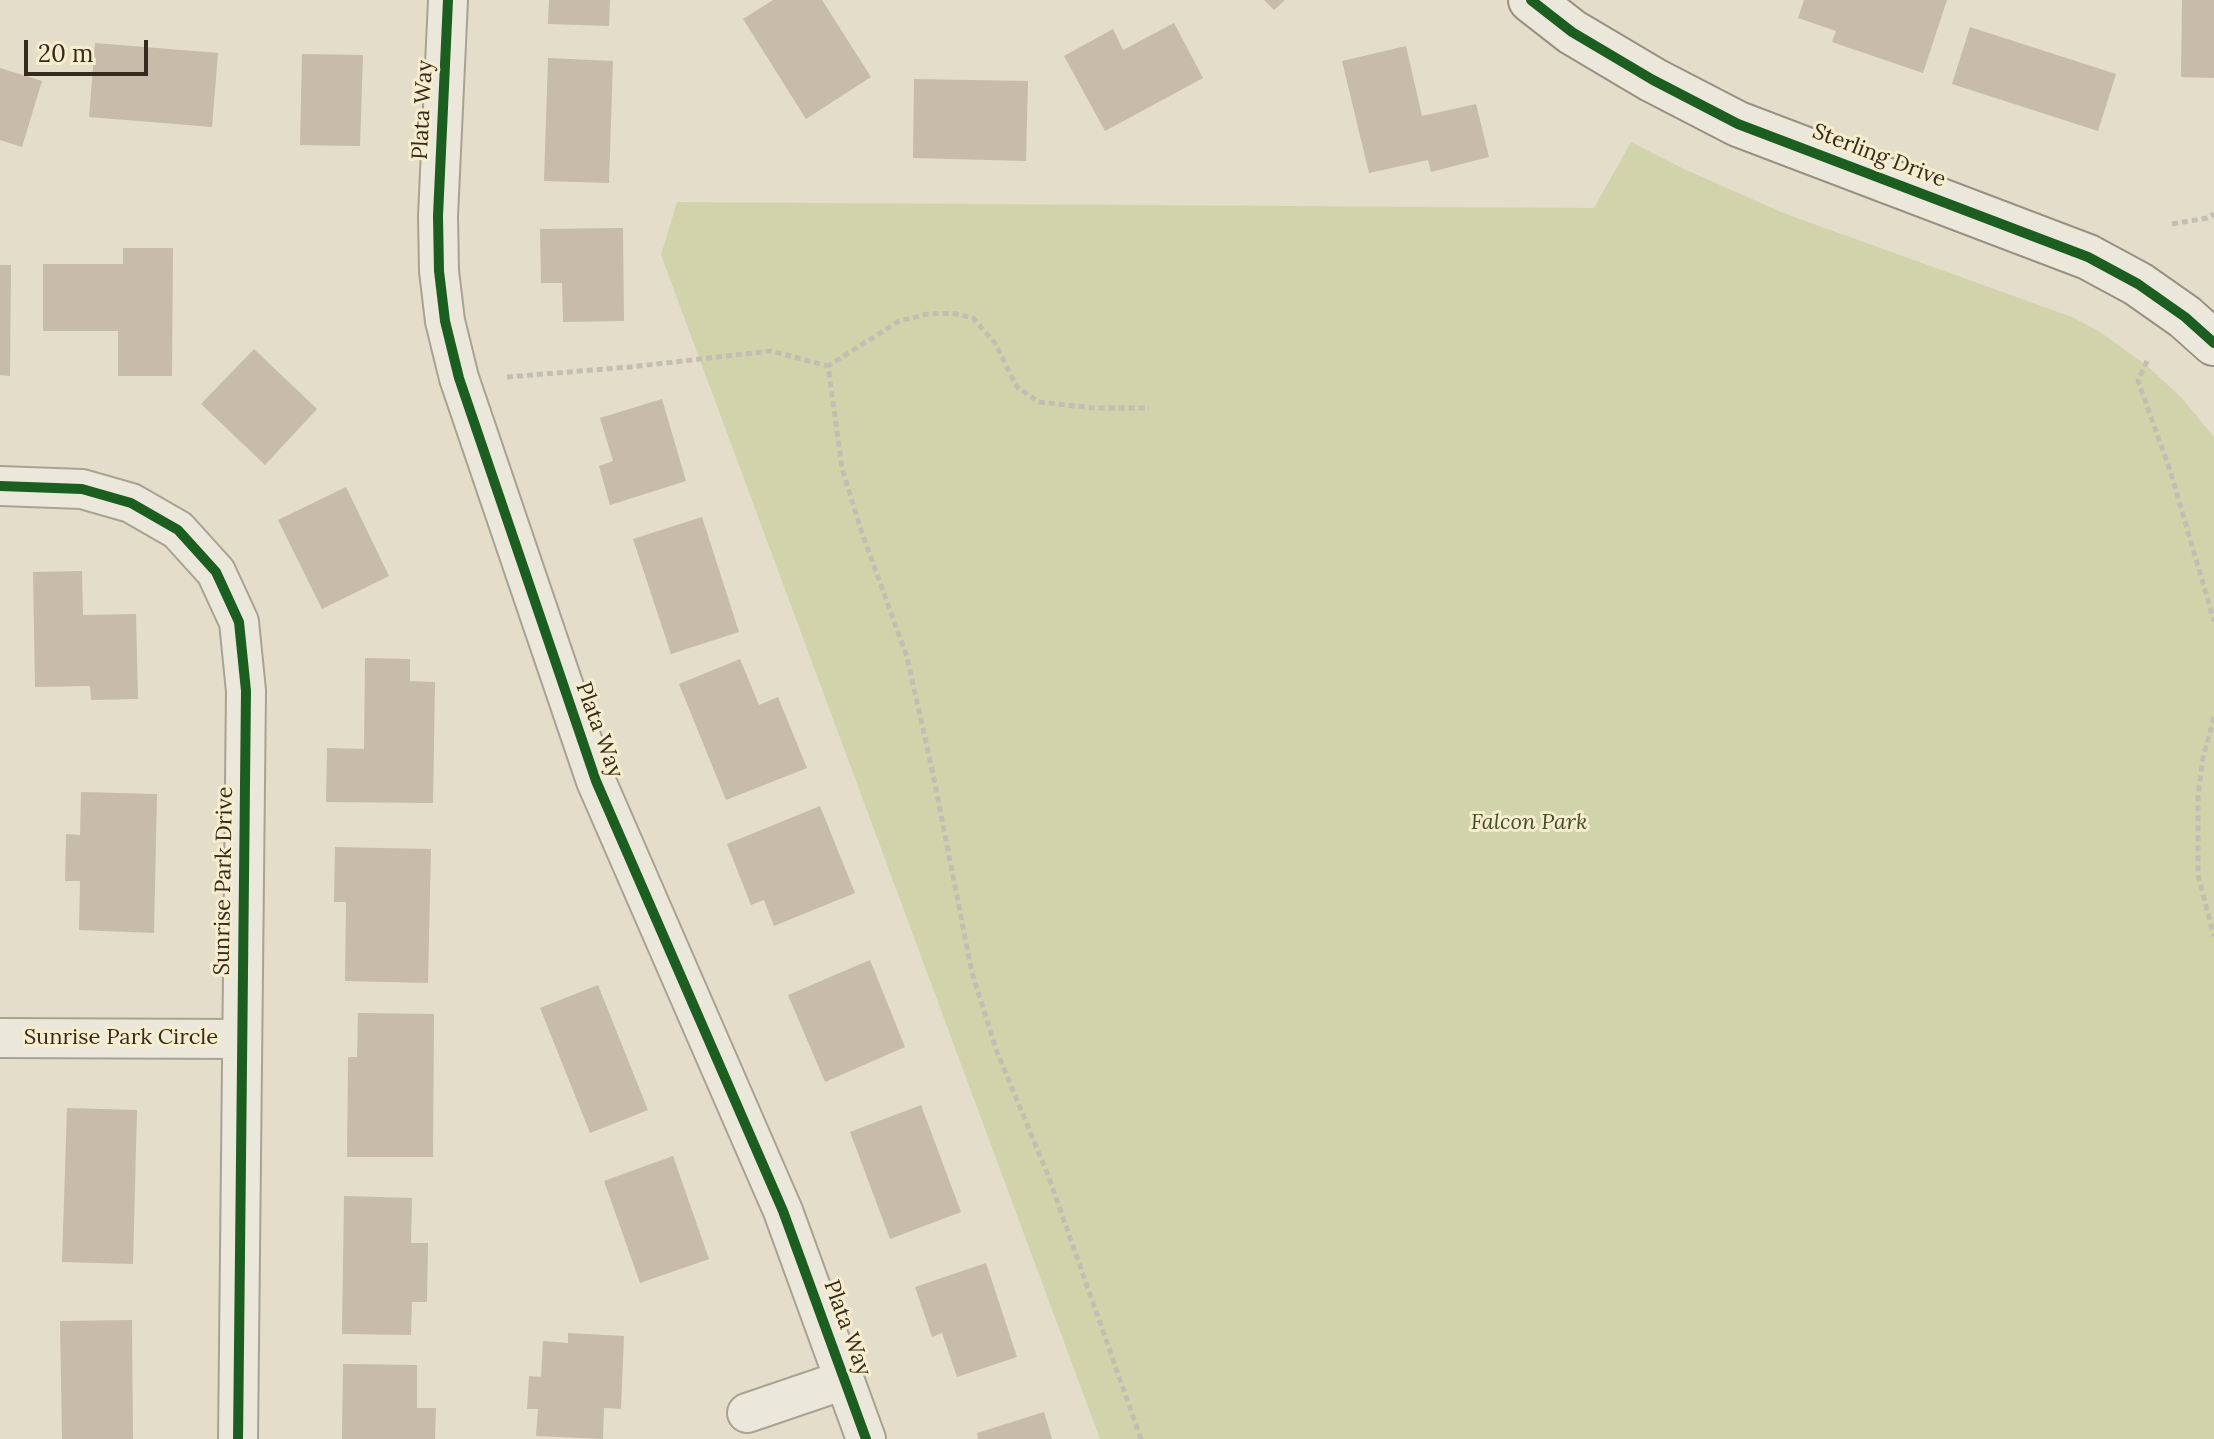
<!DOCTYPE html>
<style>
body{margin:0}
#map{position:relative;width:2214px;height:1439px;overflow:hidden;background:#e4ddc9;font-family:Lora,serif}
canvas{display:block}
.scale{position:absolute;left:24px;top:40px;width:124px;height:36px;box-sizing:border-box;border:4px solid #362a1c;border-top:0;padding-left:10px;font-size:24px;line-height:28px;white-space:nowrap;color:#362a1c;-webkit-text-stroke:6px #f6edce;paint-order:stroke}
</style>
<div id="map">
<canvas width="2214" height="1439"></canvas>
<div class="scale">20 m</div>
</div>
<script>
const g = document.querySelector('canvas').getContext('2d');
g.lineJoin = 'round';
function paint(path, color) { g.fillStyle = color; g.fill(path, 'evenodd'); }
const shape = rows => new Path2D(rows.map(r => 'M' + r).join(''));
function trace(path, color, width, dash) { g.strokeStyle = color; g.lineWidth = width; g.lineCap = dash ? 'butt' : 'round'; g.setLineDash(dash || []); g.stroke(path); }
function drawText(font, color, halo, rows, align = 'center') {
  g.font = font + ' Lora,serif'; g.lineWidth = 6; g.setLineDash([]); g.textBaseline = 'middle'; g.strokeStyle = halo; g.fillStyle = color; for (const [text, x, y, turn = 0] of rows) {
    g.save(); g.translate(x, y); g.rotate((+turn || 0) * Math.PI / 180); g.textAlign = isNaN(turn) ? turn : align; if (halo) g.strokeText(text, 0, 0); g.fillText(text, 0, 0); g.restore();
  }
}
const green = shape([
 [1631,142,1686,170,1786,214,2072,317,2100,332,2146,365,2182,398,2214,437,2214,1439,1100,1439,661,255,677,202,1594,208]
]);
const building = shape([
 [549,0,610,0,609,26,548,24],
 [773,0,822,0,871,77,806,119,743,19],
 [1264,0,1285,0,1274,10],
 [1804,0,1947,0,1923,73,1832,42,1836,31,1798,18],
 [2182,0,2214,0,2214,78,2181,77],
 [1174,23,1203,78,1105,131,1064,56,1113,29,1123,50],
 [1970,27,2116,74,2098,131,1952,84],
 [95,43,218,53,212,127,89,117],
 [1406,46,1422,116,1476,104,1489,157,1431,172,1428,160,1369,173,1342,61],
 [302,54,363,55,360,146,300,145],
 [548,58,613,61,609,183,544,181],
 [0,68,42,81,22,147,0,140],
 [914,79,1028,81,1026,161,913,158],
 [623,228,624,321,563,322,562,283,541,283,540,229],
 [123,248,173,248,172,376,118,376,118,331,43,331,43,264,123,264],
 [0,265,11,265,10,376,0,375],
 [254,349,317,409,265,465,201,404],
 [662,399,686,481,610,505,599,466,613,461,600,418],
 [346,487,389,576,322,609,278,520],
 [702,517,739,632,671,654,633,539],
 [82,571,83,615,136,614,138,699,91,700,90,686,35,687,33,572],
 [365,658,410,659,410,681,435,682,433,803,326,802,327,748,364,749],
 [740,659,759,705,778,697,807,768,726,800,679,684],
 [81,792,157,794,154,933,79,930,80,881,65,881,66,834,80,835],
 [820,806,855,893,774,926,764,900,751,905,727,844],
 [335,847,431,849,428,983,345,981,346,902,334,902],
 [870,960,905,1047,825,1082,788,995],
 [598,985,648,1110,590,1133,540,1008],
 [358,1013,434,1014,433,1157,347,1157,348,1057,357,1057],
 [921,1105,961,1212,890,1239,850,1132],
 [67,1108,137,1110,133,1264,62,1262],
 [673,1156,709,1259,640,1283,604,1181],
 [344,1196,412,1198,411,1243,428,1243,427,1302,412,1302,411,1335,342,1334],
 [986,1263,1017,1357,957,1377,942,1333,932,1337,915,1287],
 [132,1320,133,1439,62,1439,60,1321],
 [568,1333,624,1336,621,1409,604,1408,603,1439,536,1436,538,1409,527,1409,529,1376,541,1377,543,1341,568,1343],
 [343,1364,417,1365,417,1408,436,1408,435,1439,342,1439],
 [1044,1412,1052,1439,978,1439,977,1433]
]);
const path = shape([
 [2172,224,2207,218,2214,214],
 [2147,361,2138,381,2170,470,2214,621],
 [507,377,630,367,771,351,828,366],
 [2214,717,2203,758,2198,796,2198,875,2214,936],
 [1141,1439,1048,1175,997,1052,972,973,933,774,907,657,862,533,842,468,828,366,899,321,928,314,952,313,973,318,995,343,1017,387,1039,402,1094,408,1149,408]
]);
const street = shape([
 [448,0,438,216,439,271,445,321,459,378,596,781,783,1211,866,1439],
 [0,486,82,489,131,503,178,530,216,572,239,622,246,691,238,1439],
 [0,1038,242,1039],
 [747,1413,844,1380]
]);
const secondary = shape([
 [1531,0,1572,32,1653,80,1738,124,2088,257,2138,284,2185,317,2214,343]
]);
const cycleway = shape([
 [448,0,438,216,439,271,445,321,459,378,596,781,783,1211,866,1439],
 [1531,0,1572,32,1653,80,1738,124,2088,257,2138,284,2185,317,2214,343],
 [0,486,82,489,131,503,178,530,216,572,239,622,246,691,238,1439]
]);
const streetNames = [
 ["Plata Way",423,110,-87],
 ["Sterling Drive",1879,156,21],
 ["Plata Way",599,730,70],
 ["Sunrise Park Drive",224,881,-89],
 ["Sunrise Park Circle",121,1038],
 ["Plata Way",847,1328,70]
];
const parkNames = [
 ["Falcon Park",1529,823]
];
paint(green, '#d1d4ab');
paint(building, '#c7bbaa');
trace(street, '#a8a293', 42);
trace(secondary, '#989183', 48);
trace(path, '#c4beb2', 5, [6, 4]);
trace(street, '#ece7db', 38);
trace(secondary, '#ece7db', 44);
trace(cycleway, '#1b5e20', 10);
drawText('22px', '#362a1c', '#f6edce', streetNames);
drawText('italic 22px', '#445322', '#f6edce', parkNames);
</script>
